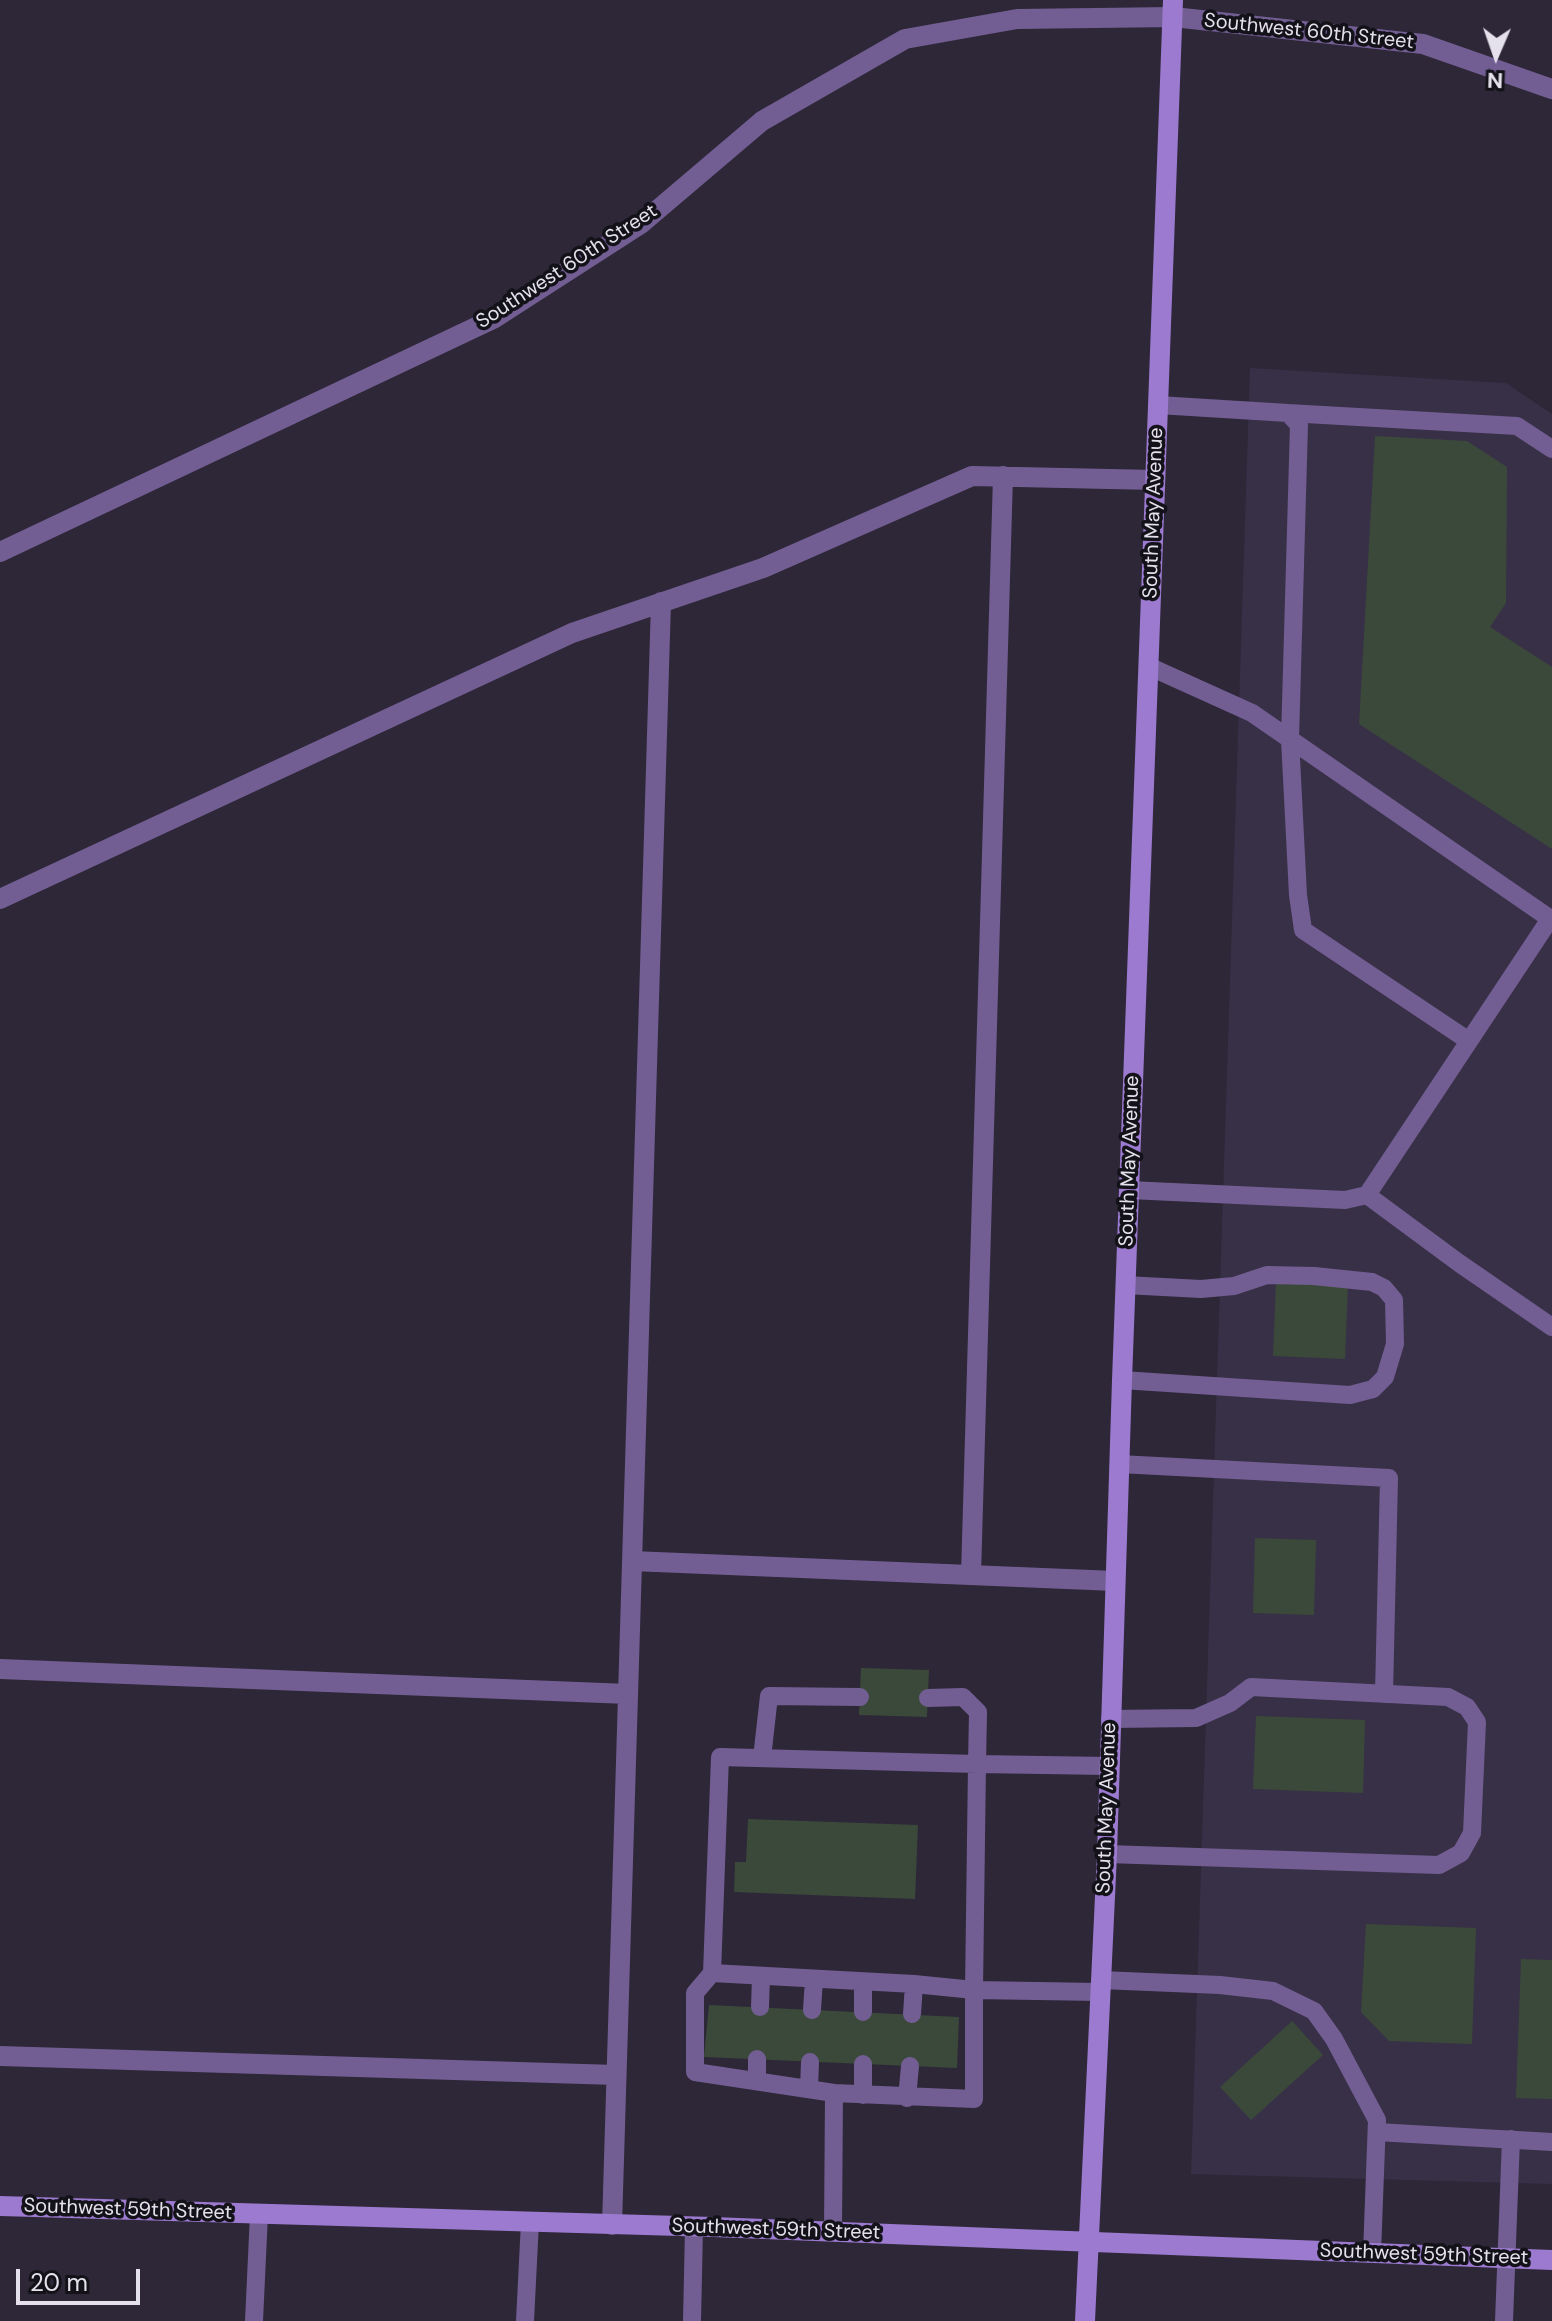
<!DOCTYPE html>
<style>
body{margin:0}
#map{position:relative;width:1552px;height:2321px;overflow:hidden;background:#2d2738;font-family:"DM Sans",sans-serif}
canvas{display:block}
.north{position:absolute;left:1456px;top:16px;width:80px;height:80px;-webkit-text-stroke:6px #141219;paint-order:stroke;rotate:182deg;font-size:22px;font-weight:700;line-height:32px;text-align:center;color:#e5e1ec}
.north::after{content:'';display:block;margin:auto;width:28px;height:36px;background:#e5e1ec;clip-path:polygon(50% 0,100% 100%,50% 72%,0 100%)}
.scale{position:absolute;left:16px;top:2269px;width:124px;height:36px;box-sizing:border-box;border:4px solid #e5e1ec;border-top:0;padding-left:10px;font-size:24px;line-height:28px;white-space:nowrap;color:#e5e1ec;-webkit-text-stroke:6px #141219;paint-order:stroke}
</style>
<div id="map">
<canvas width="1552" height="2321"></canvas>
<div class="north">N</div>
<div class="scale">20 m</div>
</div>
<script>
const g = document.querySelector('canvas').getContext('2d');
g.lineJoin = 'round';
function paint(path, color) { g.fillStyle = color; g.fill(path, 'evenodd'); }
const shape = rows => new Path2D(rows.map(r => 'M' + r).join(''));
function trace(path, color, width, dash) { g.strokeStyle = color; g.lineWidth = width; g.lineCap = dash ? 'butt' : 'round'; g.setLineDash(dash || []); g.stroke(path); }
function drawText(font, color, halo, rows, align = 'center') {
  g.font = font + ' "DM Sans",sans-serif'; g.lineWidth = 7; g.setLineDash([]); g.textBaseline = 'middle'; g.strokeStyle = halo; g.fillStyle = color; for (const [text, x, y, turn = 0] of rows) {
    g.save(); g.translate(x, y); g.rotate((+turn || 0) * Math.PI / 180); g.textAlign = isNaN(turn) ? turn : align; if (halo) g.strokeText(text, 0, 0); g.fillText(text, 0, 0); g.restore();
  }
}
const built = shape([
 [1250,368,1506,383,1552,414,1552,2184,1191,2174]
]);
const building = shape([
 [1375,436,1467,441,1507,467,1506,603,1490,627,1552,667,1552,849,1359,724],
 [1276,1282,1348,1284,1345,1359,1273,1356],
 [1255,1538,1316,1540,1314,1615,1253,1613],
 [861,1668,929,1670,927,1717,859,1715],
 [1256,1716,1365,1720,1363,1793,1253,1789],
 [748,1819,918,1825,915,1899,734,1892,735,1862,746,1862],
 [1366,1924,1476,1928,1472,2044,1389,2041,1361,2012],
 [1521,1959,1552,1960,1552,2099,1516,2098],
 [709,2005,959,2017,957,2068,704,2057],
 [1292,2021,1323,2055,1251,2120,1220,2087]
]);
const lane = shape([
 [1158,405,1288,413,1299,425,1290,739,1298,895,1303,930,1469,1041],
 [1288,413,1517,426,1552,449],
 [1148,666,1252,713,1552,920],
 [1129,1190,1345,1200,1367,1195,1550,919],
 [1367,1195,1459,1263,1552,1327],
 [1122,1380,1350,1395,1373,1389,1385,1377,1395,1344,1394,1300,1384,1288,1372,1282,1314,1276,1267,1275,1234,1286,1201,1289,1125,1285],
 [1119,1464,1389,1478,1384,1694],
 [762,1758,769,1696,860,1697],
 [1107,1854,1439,1865,1461,1853,1472,1833,1477,1722,1467,1707,1448,1697,1251,1687,1230,1703,1196,1718,1110,1719],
 [712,1973,720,1757,977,1764,978,1712,963,1697,928,1698],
 [1101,1980,1220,1985,1273,1991,1314,2011,1334,2039,1377,2120,1372,2253],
 [863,1982,863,2012],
 [1100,1992,974,1990,977,1764,1109,1766],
 [760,2007,761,1976],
 [812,2010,814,1979],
 [912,2014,914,1984],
 [863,2064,863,2095],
 [757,2081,757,2059],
 [809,2089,810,2062],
 [907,2098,910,2066],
 [1377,2132,1552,2142],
 [833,2232,834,2093,974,2099,974,1990,914,1984,712,1973,695,1993,695,2072,834,2093],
 [254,2321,259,2214],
 [525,2321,530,2222],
 [692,2321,694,2228],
 [1504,2321,1511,2139]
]);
const street = shape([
 [0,552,493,319,642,223,762,121,905,39,1017,19,1173,17,1423,44,1552,89],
 [0,899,572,633,763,568,972,476,1155,480],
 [632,1561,1115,1581],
 [971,1574,1003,476],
 [0,1669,628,1694],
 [0,2056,616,2075],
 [612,2225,661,602]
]);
const secondary = shape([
 [0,2206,713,2227,1552,2260],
 [1085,2321,1107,1854,1122,1380,1173,0]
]);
const streetNames = [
 ["Southwest 60th Street",1309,32,6],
 ["Southwest 60th Street",567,267,-33],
 ["South May Avenue",1154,513,-88],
 ["South May Avenue",1130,1161,-88],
 ["South May Avenue",1107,1808,-88],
 ["Southwest 59th Street",128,2210,2],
 ["Southwest 59th Street",776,2230,2],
 ["Southwest 59th Street",1424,2255,2]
];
paint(built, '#383047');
paint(building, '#3b493a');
trace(lane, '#725e93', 18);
trace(street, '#725e93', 20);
trace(secondary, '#9b7acf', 20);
drawText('20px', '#e5e1ec', '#141219', streetNames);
</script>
